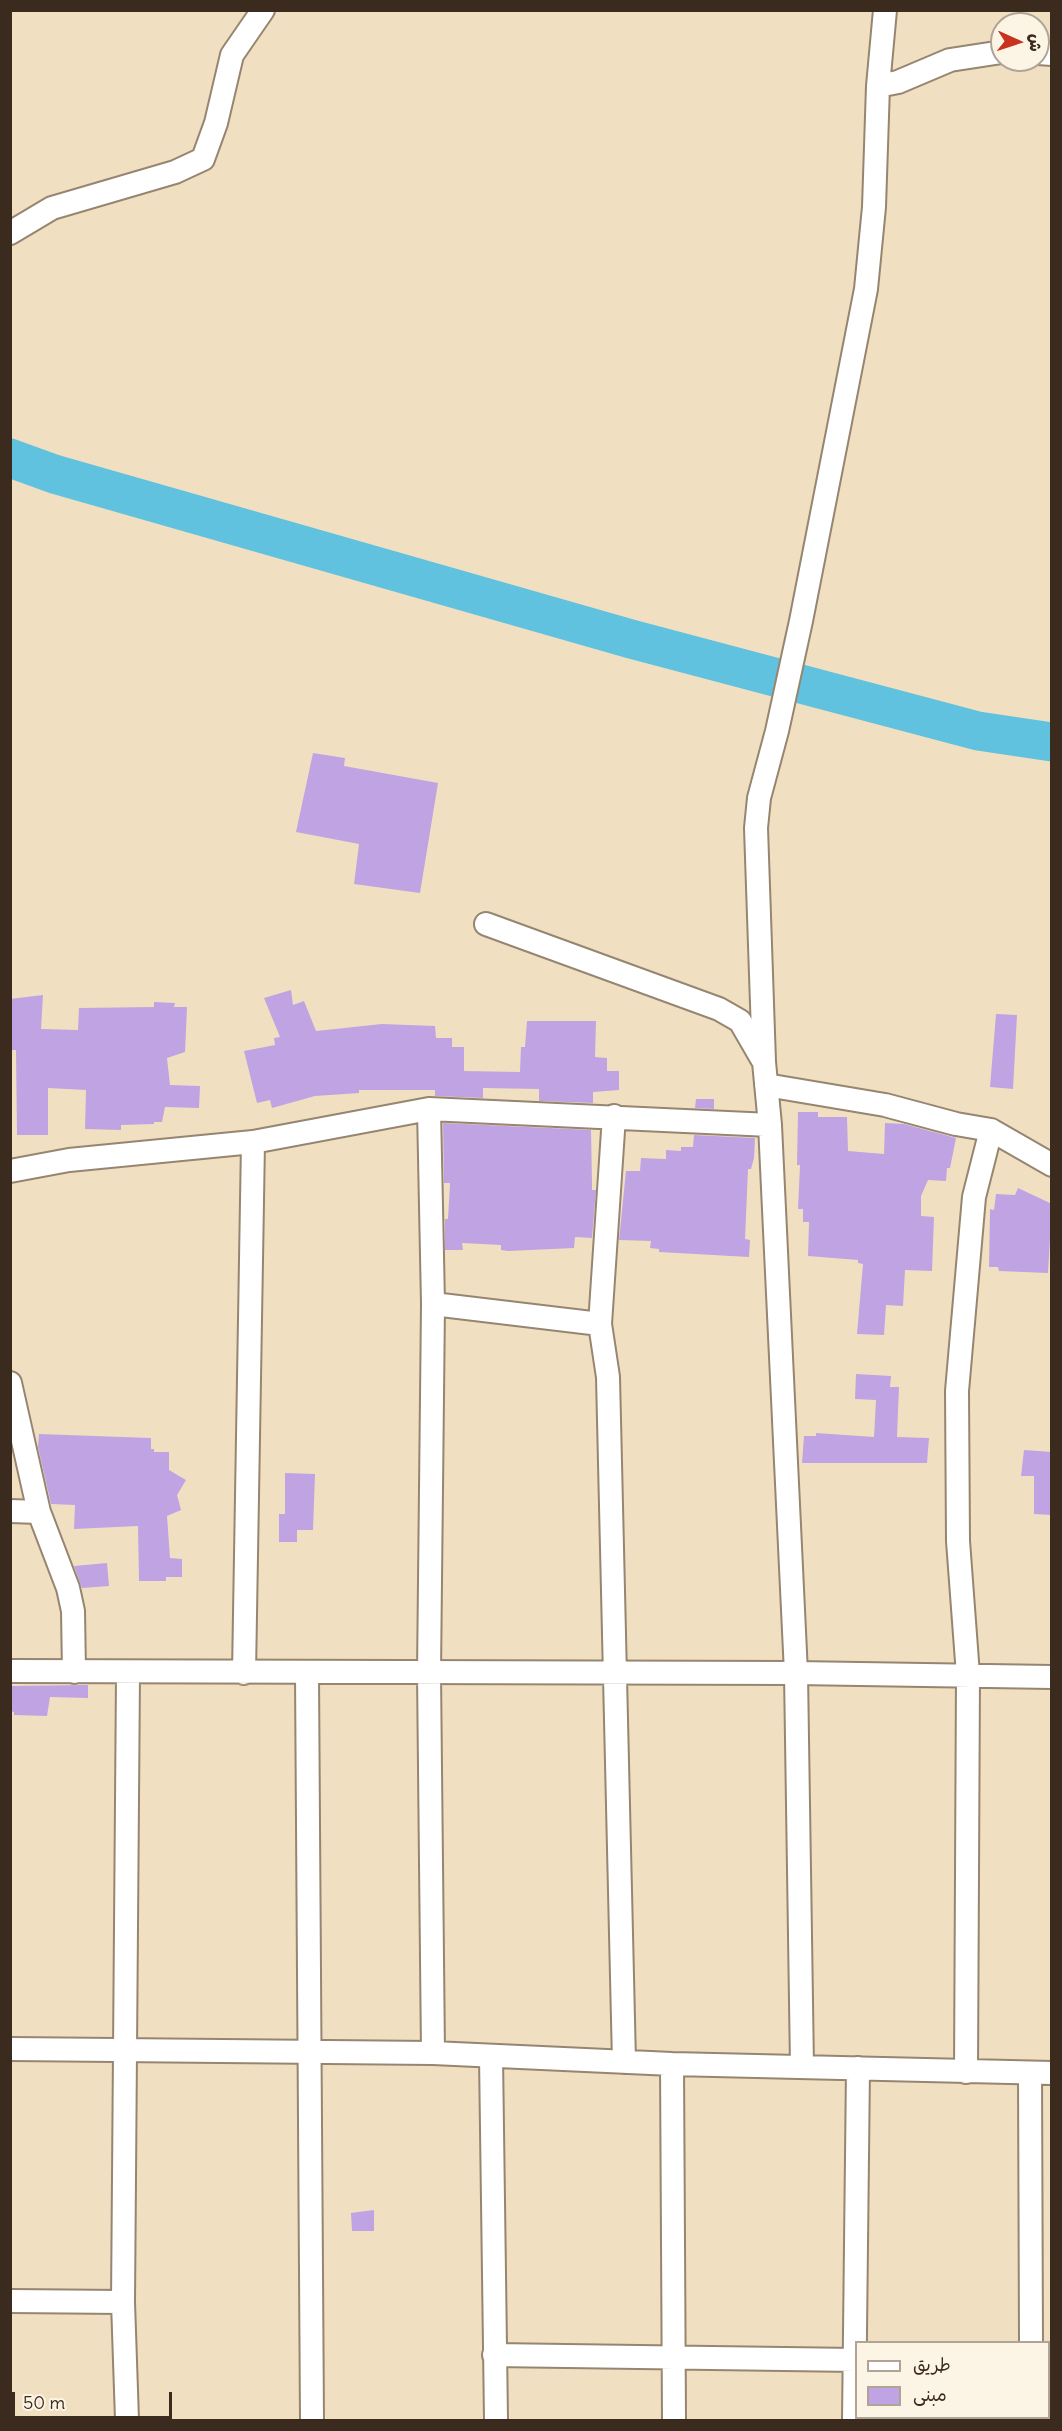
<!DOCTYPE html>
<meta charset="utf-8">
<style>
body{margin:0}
#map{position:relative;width:1062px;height:2431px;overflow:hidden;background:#f0e0c1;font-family:Delius,"Playpen Sans Arabic",sans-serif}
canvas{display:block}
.frame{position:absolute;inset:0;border:12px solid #3b2a1e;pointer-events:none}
.legend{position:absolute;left:855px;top:2341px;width:195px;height:78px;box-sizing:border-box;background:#fcf5e5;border:2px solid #afa495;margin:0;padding:8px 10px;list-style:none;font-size:18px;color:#3b2a1e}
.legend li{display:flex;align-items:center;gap:12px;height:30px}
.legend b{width:30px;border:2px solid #afa495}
.north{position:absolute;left:990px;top:12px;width:60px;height:60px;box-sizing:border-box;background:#fcf5e5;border:2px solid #afa495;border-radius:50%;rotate:93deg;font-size:16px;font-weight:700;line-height:24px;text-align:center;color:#3b2a1e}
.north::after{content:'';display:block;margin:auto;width:21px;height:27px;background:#c8321e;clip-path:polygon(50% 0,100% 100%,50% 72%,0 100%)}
.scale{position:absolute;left:12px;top:2392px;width:160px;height:27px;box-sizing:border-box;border:3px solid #3b2a1e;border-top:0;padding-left:8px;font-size:18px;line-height:21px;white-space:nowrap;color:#3b2a1e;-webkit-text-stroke:4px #fcf5e5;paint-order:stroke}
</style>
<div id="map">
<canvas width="1062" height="2431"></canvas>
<div class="frame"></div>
<ul class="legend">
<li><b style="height:8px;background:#fff"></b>طريق</li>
<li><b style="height:16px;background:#c0a3e2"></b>مبنى</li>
</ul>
<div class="north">ش</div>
<div class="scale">50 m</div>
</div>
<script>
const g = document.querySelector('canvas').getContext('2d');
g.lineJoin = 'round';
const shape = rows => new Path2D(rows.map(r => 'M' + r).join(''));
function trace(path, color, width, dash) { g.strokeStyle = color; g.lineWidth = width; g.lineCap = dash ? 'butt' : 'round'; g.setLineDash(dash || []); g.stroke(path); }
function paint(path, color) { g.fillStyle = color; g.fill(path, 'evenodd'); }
const river = shape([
 [10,458,54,474,631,639,978,731,1052,742]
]);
const building = shape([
 [313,753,345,758,344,766,438,783,420,893,354,884,359,844,296,832],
 [291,990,293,1005,304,1001,316,1031,382,1024,435,1026,436,1038,452,1038,452,1047,464,1047,464,1071,520,1072,521,1047,525,1047,527,1021,596,1021,595,1057,607,1058,607,1071,619,1071,619,1090,593,1092,593,1103,539,1101,539,1089,483,1088,483,1098,435,1096,435,1090,359,1090,359,1093,315,1096,272,1108,270,1100,257,1103,244,1051,275,1045,274,1038,280,1037,264,998],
 [43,995,41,1029,78,1030,79,1008,154,1007,154,1002,175,1003,174,1007,187,1007,185,1052,167,1058,170,1085,200,1086,199,1108,165,1107,162,1122,154,1122,154,1124,121,1125,121,1130,85,1129,86,1090,48,1088,48,1135,17,1135,16,1050,10,1050,10,999],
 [996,1014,1017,1015,1013,1089,990,1087],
 [696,1099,714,1099,714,1109,695,1108],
 [798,1112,818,1112,818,1117,847,1117,848,1151,884,1154,885,1123,904,1124,956,1138,950,1168,947,1168,946,1181,928,1180,921,1196,921,1216,934,1217,932,1271,905,1270,903,1306,886,1305,884,1335,857,1334,863,1264,858,1263,858,1260,808,1256,809,1222,803,1222,803,1209,798,1209,800,1165,797,1165],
 [443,1123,591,1130,592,1183,592,1190,596,1190,592,1238,575,1237,574,1248,508,1251,501,1250,501,1245,462,1243,463,1250,445,1250,445,1219,448,1219,450,1183,444,1183],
 [694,1135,755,1138,754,1158,751,1169,748,1169,745,1239,750,1240,749,1257,659,1252,659,1249,650,1248,651,1241,619,1240,626,1171,640,1171,641,1158,666,1159,666,1150,681,1151,681,1147,693,1147],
 [1018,1188,1052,1204,1048,1273,999,1271,998,1267,989,1267,990,1209,994,1210,996,1194,1015,1195],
 [856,1374,891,1376,890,1387,899,1387,897,1437,929,1438,927,1463,802,1463,804,1436,816,1436,816,1433,874,1437,876,1400,855,1399],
 [39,1434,151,1438,151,1449,154,1449,154,1452,169,1452,169,1470,186,1480,177,1495,181,1510,167,1516,170,1558,182,1559,182,1577,166,1577,166,1581,139,1581,138,1526,74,1529,75,1505,51,1504,38,1447],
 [1024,1450,1052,1452,1052,1515,1034,1514,1034,1476,1021,1476],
 [285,1473,315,1474,313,1530,297,1530,297,1542,279,1542,279,1514,285,1514],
 [107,1563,109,1586,82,1588,74,1566],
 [88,1685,88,1698,50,1697,47,1716,14,1715,14,1712,10,1711,10,1686],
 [374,2210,374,2231,352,2231,351,2213]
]);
const street = shape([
 [1038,53,1052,54],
 [878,86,898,82,950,60,1002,52],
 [10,233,52,208,175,172,203,159,216,123,232,55,263,10],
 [486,924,719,1009,740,1021,762,1059],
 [766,1085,885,1105,956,1124,991,1130,1052,1165],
 [429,1109,433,1304,429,1673,433,2053],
 [614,1116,600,1324,608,1377,624,2062],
 [10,1171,69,1160,253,1142,429,1109,770,1125],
 [433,1304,600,1324],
 [10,1383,39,1512,68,1588,73,1611,74,1672],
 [10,1511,39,1512],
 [10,1671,796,1673,1052,1677],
 [244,1673,253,1142],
 [307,1674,312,2420],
 [10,2049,433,2053,672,2064,1052,2073],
 [491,2056,496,2420],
 [672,2064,674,2420],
 [802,2067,796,1673,770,1125,764,1062,756,828,759,798,777,731,801,621,866,289,874,207,878,86,885,10],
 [966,2072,968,1675,958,1541,957,1391,974,1197,991,1130],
 [1030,2073,1031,2342],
 [10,2301,123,2302],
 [494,2355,856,2360],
 [1048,2357,1052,2357],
 [127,2420,123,2302,128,1674],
 [854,2420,858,2068],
 [1030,2420,1030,2418]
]);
trace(river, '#60c2de', 39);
paint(building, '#c0a3e2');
trace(street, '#968570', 26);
trace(street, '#fff', 22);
</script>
